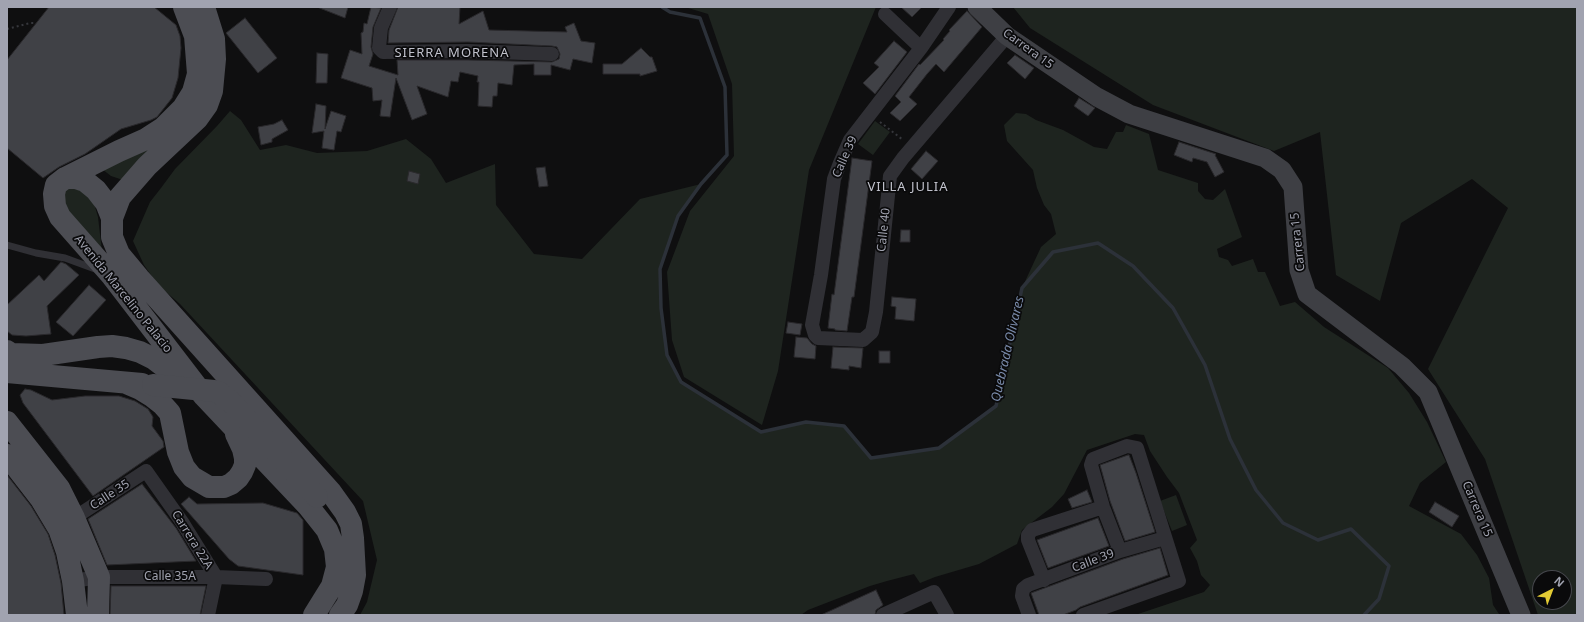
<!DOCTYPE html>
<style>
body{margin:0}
#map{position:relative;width:1584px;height:622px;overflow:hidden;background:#0f0f10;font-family:"Noto Sans",sans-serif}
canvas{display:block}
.frame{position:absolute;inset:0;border:8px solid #a1a3b0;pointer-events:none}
.north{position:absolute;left:1532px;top:570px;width:40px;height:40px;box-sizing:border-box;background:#0a0a0b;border:1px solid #46474d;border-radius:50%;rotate:42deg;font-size:11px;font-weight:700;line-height:16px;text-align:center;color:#a1a3b0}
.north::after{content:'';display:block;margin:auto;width:14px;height:18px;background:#e2ca34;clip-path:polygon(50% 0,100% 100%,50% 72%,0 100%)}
</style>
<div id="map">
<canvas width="1584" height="622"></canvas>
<div class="frame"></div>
<div class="north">N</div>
</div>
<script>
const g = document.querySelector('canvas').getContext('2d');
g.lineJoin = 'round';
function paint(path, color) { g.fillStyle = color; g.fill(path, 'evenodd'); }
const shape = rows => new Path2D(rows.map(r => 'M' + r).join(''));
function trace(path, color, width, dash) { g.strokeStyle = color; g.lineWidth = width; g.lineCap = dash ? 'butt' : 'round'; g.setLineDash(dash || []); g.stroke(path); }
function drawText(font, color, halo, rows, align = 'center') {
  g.font = font + ' "Noto Sans",sans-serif'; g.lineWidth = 3.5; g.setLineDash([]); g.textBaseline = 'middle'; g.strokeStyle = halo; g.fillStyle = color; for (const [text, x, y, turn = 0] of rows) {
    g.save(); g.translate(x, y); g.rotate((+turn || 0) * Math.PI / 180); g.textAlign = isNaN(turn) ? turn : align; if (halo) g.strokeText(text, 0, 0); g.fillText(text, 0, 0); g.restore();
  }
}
const green = shape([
 [685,7,876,7,809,170,778,371,762,425,684,377,672,340,667,272,690,211,734,156,732,84,708,14],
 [1013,7,1577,7,1577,615,1538,615,1485,459,1428,369,1508,208,1472,179,1401,223,1380,301,1336,275,1320,132,1274,151,1153,105,1030,28],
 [1540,578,1564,578,1564,602,1540,602],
 [230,111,241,120,260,150,286,145,317,153,367,151,406,139,431,159,446,183,495,164,496,205,534,254,582,259,640,199,701,184,678,216,660,269,661,308,667,355,681,382,761,432,806,422,844,426,871,458,939,448,996,405,1022,288,1041,247,1056,234,1051,214,1044,205,1037,188,1033,170,1007,141,1004,125,1016,113,1026,114,1036,120,1063,130,1094,147,1107,149,1116,132,1123,132,1126,125,1149,134,1158,170,1198,183,1198,191,1205,199,1213,200,1225,189,1242,237,1217,249,1219,257,1228,260,1232,266,1253,259,1258,272,1265,272,1280,306,1295,302,1324,327,1388,368,1409,393,1427,422,1446,462,1420,483,1409,506,1461,534,1477,555,1489,578,1493,605,1499,614,1501,615,1135,615,1204,592,1210,585,1201,575,1197,561,1190,548,1197,540,1179,493,1167,477,1150,451,1144,435,1135,434,1087,450,1064,494,1052,507,1022,530,1017,544,979,564,935,577,920,583,914,574,887,581,870,586,808,610,801,615,360,615,367,602,377,560,363,501,180,304,158,285,144,265,133,241,150,202,161,188,175,169,217,126],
 [185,115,123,180,111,176,102,169],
 [875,121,890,132,873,155,858,144],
 [70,188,91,193,98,217,102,251,74,225,62,197,63,189],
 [1176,495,1187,525,1172,531,1160,501]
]);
const stream = shape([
 [662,7,670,12,700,18,725,87,727,155,701,184,678,216,660,269,661,308,667,355,681,382,761,432,806,422,844,426,871,458,939,448,996,406,1022,288,1053,252,1098,243,1133,266,1173,308,1205,365,1230,439,1256,490,1283,523,1318,540,1351,529,1389,566,1379,599,1364,615]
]);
const building = shape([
 [49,7,154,7,176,25,180,36,181,48,178,78,172,98,157,117,151,120,121,129,85,154,59,167,43,178,7,148,7,60,49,7],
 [317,7,348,7,345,18,317,7],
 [371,7,381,8,373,27,371,47,373,54,369,66,398,75,397,60,468,60,552,62,559,59,560,54,557,47,552,46,468,42,388,43,389,30,398,7,460,7,459,24,483,11,489,30,567,32,565,27,574,23,581,41,595,43,592,63,573,59,570,70,551,65,551,75,534,75,534,64,514,65,512,85,498,83,497,96,493,96,492,107,478,106,479,82,477,82,478,76,460,72,458,82,451,81,448,97,417,86,427,114,412,120,396,78,390,117,380,116,382,100,373,101,372,88,341,78,350,50,362,54,361,33,363,32,364,23,367,24,371,7],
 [901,7,922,7,912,17,901,7],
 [967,11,982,27,944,72,936,64,927,74,909,97,917,104,900,121,890,113,901,102,895,96,919,64,920,65,944,40,943,39,950,31,949,30,967,11],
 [245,18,277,58,258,73,226,33,245,18],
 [894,41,907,52,875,94,863,83,879,67,874,63,894,41],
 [641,48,650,57,652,57,657,71,640,76,640,74,603,74,603,64,622,64,641,48],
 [317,53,328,54,327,83,316,83,317,53],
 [1015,55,1034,68,1025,79,1007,63,1015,55],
 [1079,98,1095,108,1088,116,1074,106,1079,98],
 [316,104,326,106,325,129,331,111,346,116,341,132,337,131,334,150,322,148,324,131,312,133,316,104],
 [282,120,288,130,272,139,272,142,261,145,258,127,274,124,282,120],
 [1179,142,1216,154,1215,155,1224,172,1215,177,1207,162,1193,158,1192,162,1174,155,1179,142],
 [926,151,938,161,922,179,911,169,926,151],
 [852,158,872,161,854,297,852,297,847,331,835,330,835,329,828,328,832,294,834,295,852,158],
 [545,167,548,186,539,187,536,168,545,167],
 [409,171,420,174,418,184,407,181,409,171],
 [901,230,910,230,910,242,900,242,901,230],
 [61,262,66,264,79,275,47,306,51,334,26,336,12,335,7,331,7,305,39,275,44,281,61,262],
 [89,285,106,300,73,336,56,322,89,285],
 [892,297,916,299,914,321,895,319,896,307,891,306,892,297],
 [788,322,802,324,800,335,786,333,788,322],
 [796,337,807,338,812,344,816,346,815,359,794,357,796,337],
 [833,347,863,348,861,368,849,366,849,370,831,368,833,347],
 [879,351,890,351,890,363,879,363,879,351],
 [25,389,31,390,52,400,85,396,119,396,135,401,148,409,153,417,152,426,163,441,164,447,93,496,23,403,20,395,25,389],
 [1128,455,1129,455,1136,473,1155,532,1125,541,1110,501,1100,465,1128,455],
 [7,475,31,506,48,534,55,555,61,583,64,615,7,615,7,475],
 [142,484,176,528,196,561,107,565,88,519,142,484],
 [1087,490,1092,502,1072,508,1068,499,1087,490],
 [189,497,197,504,263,503,297,513,303,520,303,575,238,566,229,559,181,504,189,497],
 [1435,502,1459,516,1452,527,1429,512,1435,502],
 [1098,518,1109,546,1048,568,1037,540,1098,518],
 [1160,548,1168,575,1080,607,1076,610,1063,615,1039,615,1031,593,1123,559,1160,548],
 [111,586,206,586,200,615,110,615,111,586],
 [876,590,883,605,876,610,875,615,821,615,876,590]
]);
const path = shape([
 [7,29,30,23,35,23],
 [880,122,903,140]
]);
const lane = shape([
 [7,245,36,253,65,258,95,269]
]);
const street = shape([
 [390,7,381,28,379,48,383,52,468,51,552,54],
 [949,7,921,48,850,140,840,163,834,179,821,275,812,325,815,335,818,338,863,340,872,332,876,312,890,176,903,158,1007,36],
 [885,14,921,48],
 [74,518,146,471,182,522,216,577,208,615],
 [1044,580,1028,540,1028,535,1032,530,1103,507],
 [73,581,99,577,216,577,266,579],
 [883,615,934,592,947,615],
 [1029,615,1022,596,1023,589,1028,585,1120,551,1165,538],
 [1083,615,1179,581,1137,448,1127,446,1093,459,1091,465,1103,507,1120,551]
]);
const secondary = shape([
 [977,7,1007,36,1097,97,1129,114,1265,158,1282,170,1293,187,1299,270,1307,294,1402,366,1428,392,1521,615]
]);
const primary = shape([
 [184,7,195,36,198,74,193,92,183,108,163,128,146,139,119,151,65,178,56,185,54,194,55,206,60,217,112,276,204,396,308,506,327,530,335,549,337,567,332,586,314,615],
 [204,7,214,39,215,59,212,91,207,105,197,119,147,166,120,197,112,218,112,237,119,254,139,278,330,491,345,512,351,524,353,538,355,575,352,591,347,605,340,615],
 [65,178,76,178,85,181,96,190,106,203,112,218],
 [7,351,11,354,43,355,98,347,112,346,126,348,140,352,154,359,183,381],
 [7,372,142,384],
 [126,383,140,389,153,397,162,404,170,413,178,452,184,467,192,477,209,487,224,487,231,484,238,478,242,472,245,465,245,458,243,449,236,434],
 [7,422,59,488,74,518,99,577,98,615],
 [7,455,41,499,59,529,67,552,73,581,77,615]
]);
const primaryBridge = shape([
 [153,385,214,391,220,393,233,404,317,497]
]);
const streetNames = [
 ["Carrera 15",1028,49,36],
 ["Calle 39",845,157,-66],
 ["Calle 40",884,230,-84],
 ["Carrera 15",1298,242,-96],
 ["Avenida Marcelino Palacio",123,294,51],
 ["Calle 35",110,495,-33],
 ["Carrera 15",1477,509,67],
 ["Carrera 22A",192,540,58],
 ["Calle 39",1093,561,-21],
 ["Calle 35A",170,577]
];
const neighbourhoodNames = [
 ["SIERRA MORENA",452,53],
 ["VILLA JULIA",908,187]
];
const waterNames = [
 ["Quebrada Olivares",1008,349,-77]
];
paint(green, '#1e241f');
trace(stream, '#2c3139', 3.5);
paint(building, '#404146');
trace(building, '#2a292c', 1);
trace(path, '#36373c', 2, [2, 3]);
trace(lane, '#303035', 7);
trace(street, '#303035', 14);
trace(secondary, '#3e3f44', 19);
trace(primary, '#4c4d53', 22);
trace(primaryBridge, '#4c4d53', 22);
drawText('12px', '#a1a3b0', '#0a0a0b', streetNames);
g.letterSpacing = '1px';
drawText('13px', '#c1c2cc', '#0a0a0b', neighbourhoodNames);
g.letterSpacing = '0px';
drawText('italic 13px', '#798aa9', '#0a0a0b', waterNames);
</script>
